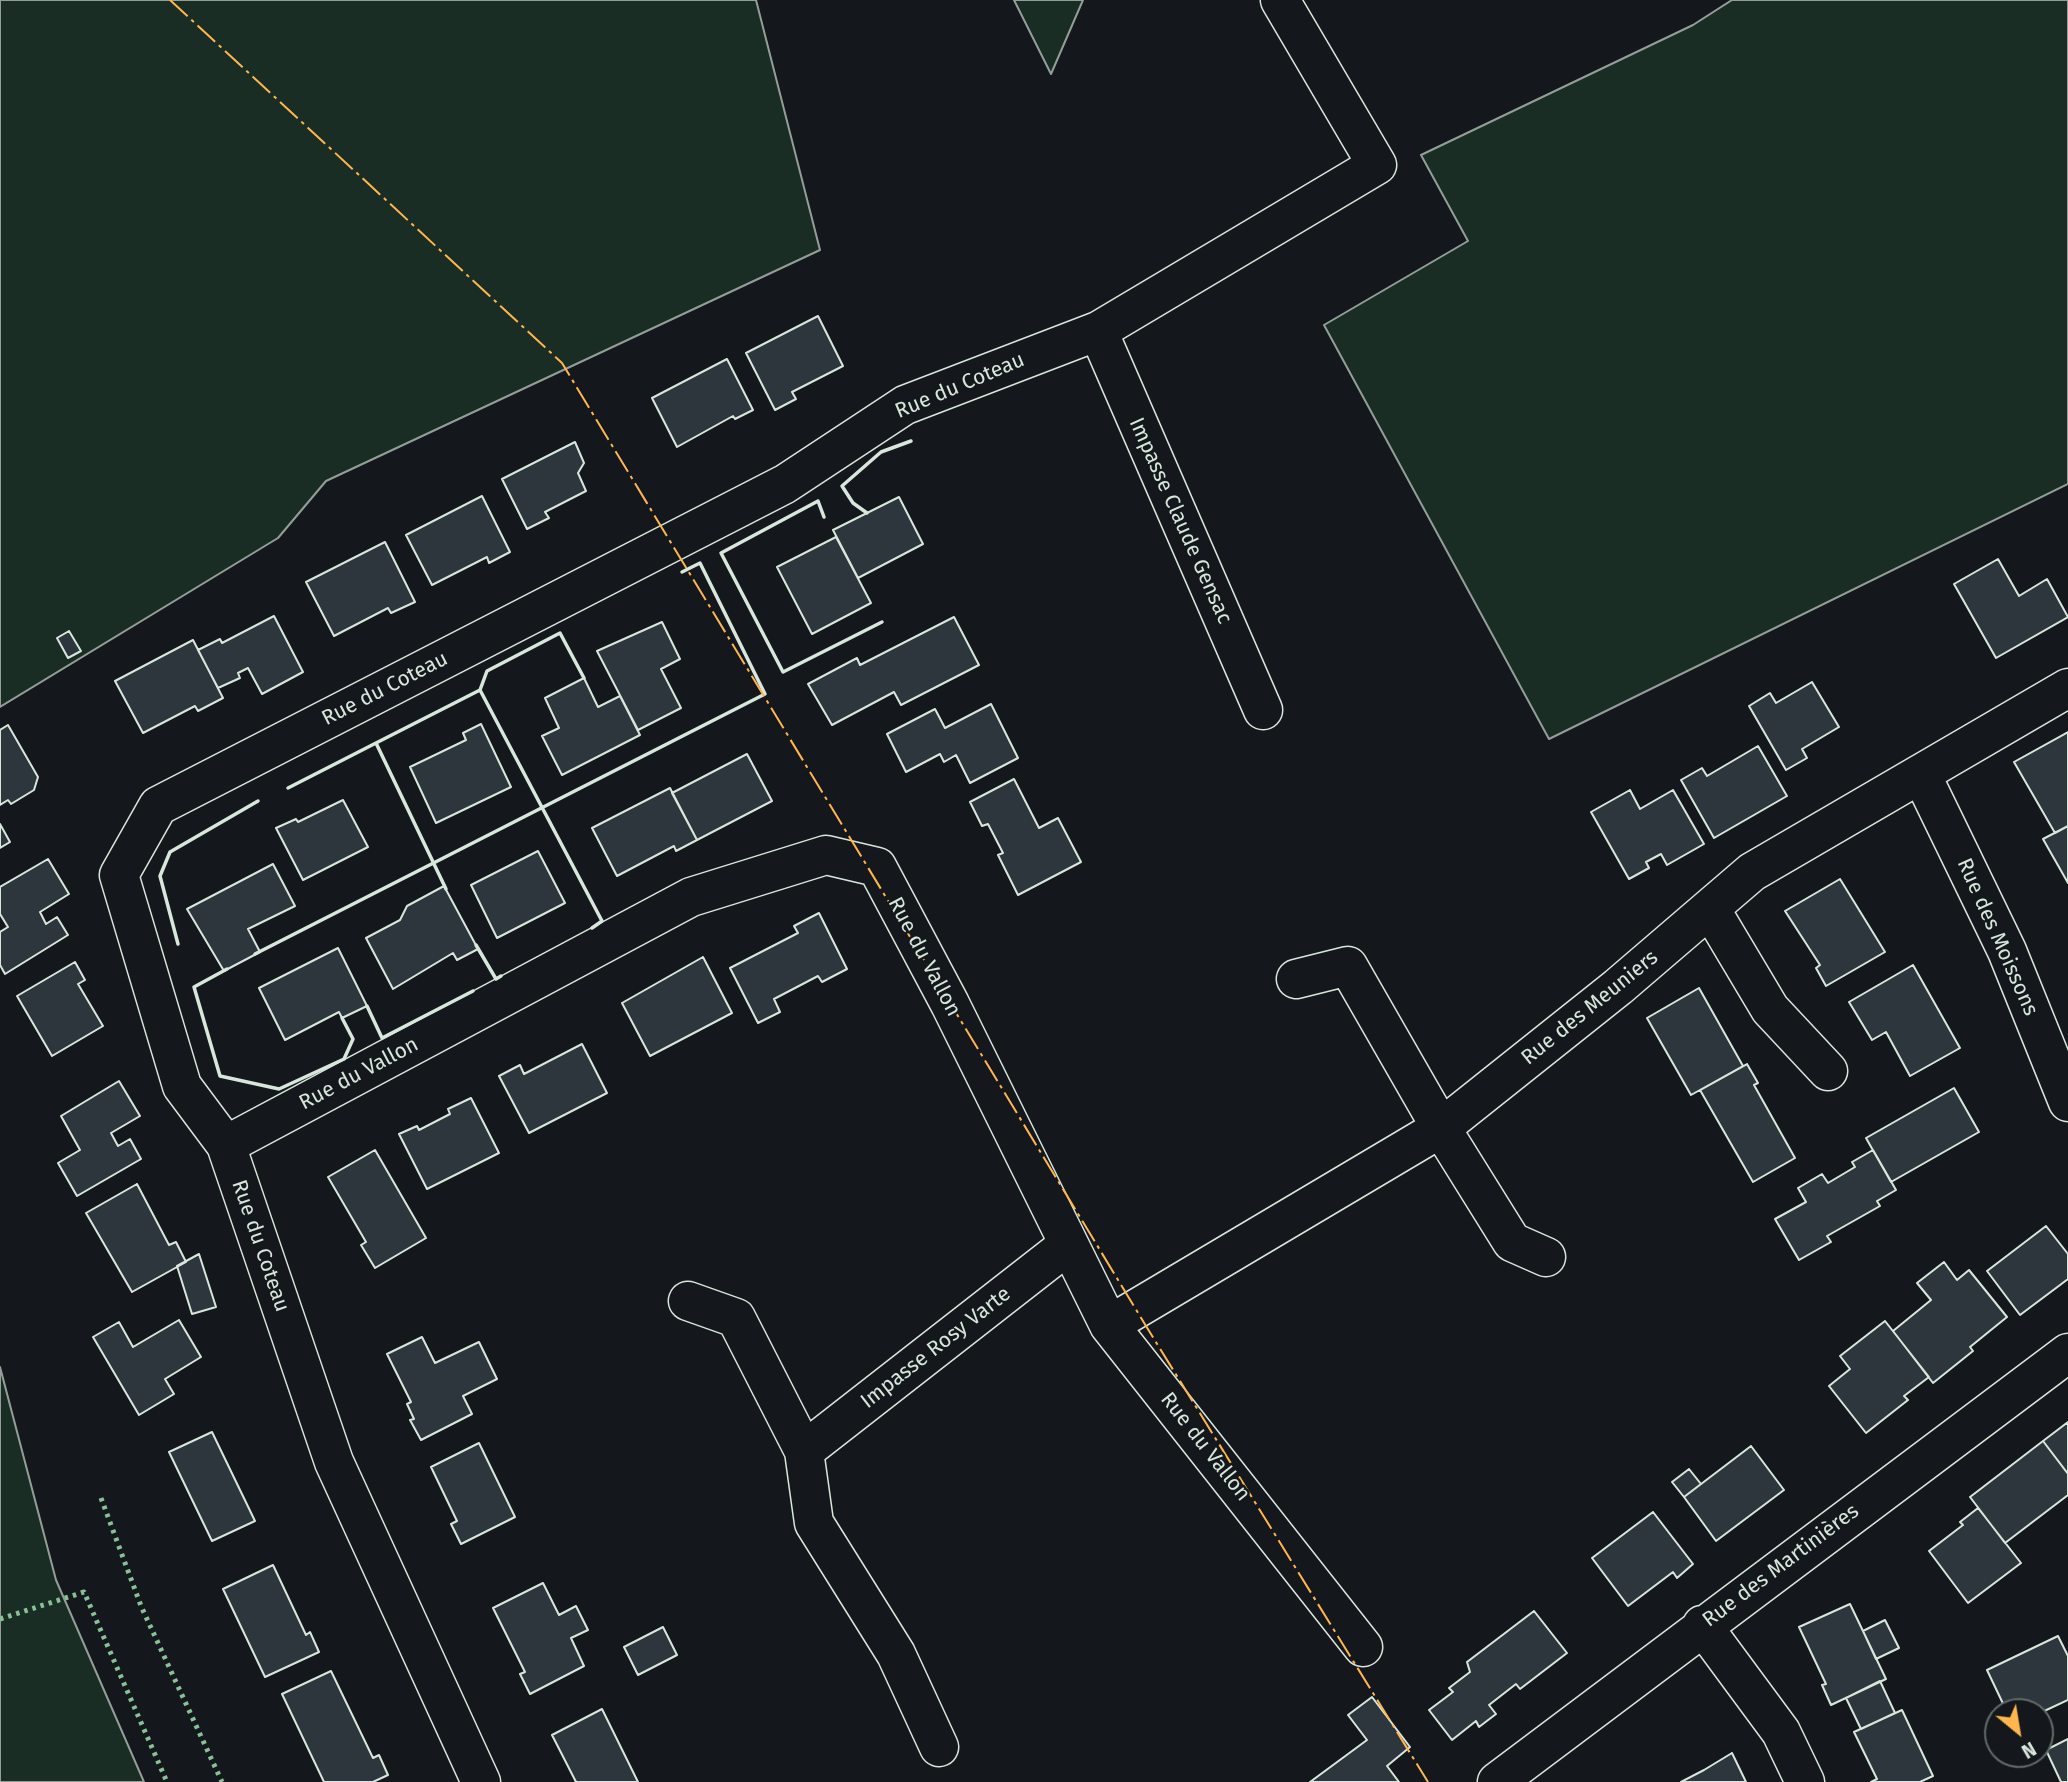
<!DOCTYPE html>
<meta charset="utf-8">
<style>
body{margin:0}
#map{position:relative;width:2068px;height:1782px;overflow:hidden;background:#14181c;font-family:"Fira Sans",sans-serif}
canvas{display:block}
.north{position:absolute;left:1984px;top:1698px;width:70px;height:70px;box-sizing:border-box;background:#14181c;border:2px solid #626a69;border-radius:50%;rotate:150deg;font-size:19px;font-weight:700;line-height:28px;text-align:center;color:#d8e6dc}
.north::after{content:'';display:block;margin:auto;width:24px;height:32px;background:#ffb74d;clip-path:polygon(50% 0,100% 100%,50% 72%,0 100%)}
</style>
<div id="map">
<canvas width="2068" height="1782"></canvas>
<div class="north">N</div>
</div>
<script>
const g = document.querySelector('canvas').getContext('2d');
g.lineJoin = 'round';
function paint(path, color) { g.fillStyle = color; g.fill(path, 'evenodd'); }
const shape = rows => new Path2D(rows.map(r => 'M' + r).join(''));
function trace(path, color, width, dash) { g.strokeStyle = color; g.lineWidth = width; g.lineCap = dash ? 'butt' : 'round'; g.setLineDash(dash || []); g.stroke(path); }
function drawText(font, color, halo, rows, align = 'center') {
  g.font = font + ' "Fira Sans",sans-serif'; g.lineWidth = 5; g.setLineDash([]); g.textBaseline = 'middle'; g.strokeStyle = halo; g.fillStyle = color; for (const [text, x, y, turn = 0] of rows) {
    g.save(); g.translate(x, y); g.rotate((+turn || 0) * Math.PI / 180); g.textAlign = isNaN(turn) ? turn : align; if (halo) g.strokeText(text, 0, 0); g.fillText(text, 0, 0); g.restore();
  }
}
const green = shape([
 [0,0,756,0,820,250,326,481,278,538,0,707,0,0],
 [1014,0,1083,0,1051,74,1014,0],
 [1732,0,2068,0,2068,484,1549,739,1324,325,1468,241,1421,155,1693,25,1732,0],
 [0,1367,56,1580,144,1782,0,1782,0,1367]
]);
const building = shape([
 [818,316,843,366,792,392,796,399,775,410,746,353,818,316],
 [727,359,753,410,735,419,733,416,677,447,652,398,727,359],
 [575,442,584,463,578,473,586,491,545,512,549,518,527,529,502,479,575,442],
 [482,496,510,552,489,563,487,557,432,585,406,535,482,496],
 [899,497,923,544,858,578,833,530,899,497],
 [836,537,871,603,812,634,777,567,836,537],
 [385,542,415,602,391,613,388,608,334,636,306,582,385,542],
 [1998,559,2019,596,2047,579,2068,617,1996,658,1954,584,1998,559],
 [274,616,303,672,262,694,248,668,238,673,240,678,218,688,198,650,220,639,222,643,274,616],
 [954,617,979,665,901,705,894,692,832,725,808,684,857,658,860,665,954,617],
 [662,622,680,659,661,669,681,708,638,730,597,651,662,622],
 [69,631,81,651,68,658,57,638,69,631],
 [193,640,223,698,198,711,195,706,143,733,115,681,193,640],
 [584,678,598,707,620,696,640,735,562,775,542,736,559,728,545,698,584,678],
 [1812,682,1839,727,1802,749,1807,758,1786,770,1749,706,1770,693,1776,703,1812,682],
 [991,704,1018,758,970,783,956,755,944,762,940,754,906,772,887,734,935,709,945,728,991,704],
 [481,724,511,787,436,823,410,767,466,740,463,733,481,724],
 [8,725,38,777,34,790,11,804,8,800,0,805,0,730,8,725],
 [2068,732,2068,826,2055,833,2014,762,2068,732],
 [1758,746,1787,796,1714,838,1681,780,1702,768,1707,776,1758,746],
 [747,754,772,801,697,840,672,793,747,754],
 [1014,779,1039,828,1058,818,1081,862,1018,895,998,855,1003,853,988,824,982,826,970,802,1014,779],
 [670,788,697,840,676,851,674,846,617,876,592,828,670,788],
 [1630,790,1640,809,1673,790,1704,844,1667,865,1661,854,1646,862,1649,868,1629,879,1591,812,1630,790],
 [343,800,368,847,303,880,276,828,296,819,298,822,343,800],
 [0,824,10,842,0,848,0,824],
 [2068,826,2068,883,2043,839,2068,826],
 [538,851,565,903,497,938,471,885,538,851],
 [48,859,69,894,40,912,46,924,57,917,68,935,5,974,0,965,0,932,8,927,0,914,0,887,48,859],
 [273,864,295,906,248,929,260,952,224,971,187,909,273,864],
 [1840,879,1885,952,1826,986,1816,968,1820,965,1785,911,1840,879],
 [444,886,478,949,457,960,453,953,393,989,366,938,400,920,407,906,444,886],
 [819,913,847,969,822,982,818,976,774,999,780,1012,758,1023,730,968,798,933,794,926,819,913],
 [338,948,367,1006,342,1018,339,1012,285,1040,259,988,338,948],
 [703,957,732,1013,650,1056,622,1003,703,957],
 [75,962,85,980,78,984,103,1026,52,1056,17,996,75,962],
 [1913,965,1960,1048,1910,1076,1886,1032,1872,1040,1849,1002,1913,965],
 [1699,988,1743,1066,1691,1095,1647,1018,1699,988],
 [582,1044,607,1093,529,1133,499,1076,520,1065,524,1074,582,1044],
 [1747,1064,1758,1083,1754,1085,1795,1158,1753,1182,1700,1090,1747,1064],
 [119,1081,140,1116,111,1133,118,1146,130,1139,141,1159,77,1196,58,1163,80,1150,61,1116,119,1081],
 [1954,1088,1979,1132,1891,1182,1866,1138,1954,1088],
 [471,1098,499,1153,427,1189,399,1134,417,1126,419,1130,450,1114,448,1109,471,1098],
 [375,1150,426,1238,375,1268,361,1245,366,1242,328,1177,375,1150],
 [1873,1150,1896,1190,1877,1201,1880,1206,1827,1236,1831,1242,1799,1260,1775,1219,1806,1202,1798,1188,1822,1174,1828,1183,1855,1167,1852,1162,1873,1150],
 [137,1184,169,1245,176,1242,186,1262,132,1292,86,1213,137,1184],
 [2046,1226,2068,1254,2068,1279,2020,1315,1987,1271,2046,1226],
 [199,1254,216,1307,192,1314,177,1266,199,1254],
 [1944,1262,1957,1280,1969,1270,2007,1317,1970,1347,1973,1351,1933,1383,1893,1331,1931,1300,1917,1283,1944,1262],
 [179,1320,201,1357,165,1379,174,1394,139,1415,93,1337,119,1322,133,1347,179,1320],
 [1885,1321,1929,1377,1904,1396,1908,1400,1866,1433,1829,1386,1850,1369,1840,1356,1885,1321],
 [422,1337,435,1363,479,1342,497,1379,463,1396,472,1414,421,1440,410,1420,414,1419,407,1404,411,1402,387,1354,422,1337],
 [2068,1422,2068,1474,2043,1441,2068,1422],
 [212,1432,255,1521,212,1541,169,1452,212,1432],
 [2043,1441,2068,1474,2068,1495,2005,1543,1970,1497,2043,1441],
 [479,1443,515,1517,461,1544,451,1524,457,1521,431,1467,479,1443],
 [1751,1446,1784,1490,1716,1541,1684,1497,1751,1446],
 [1689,1469,1701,1484,1684,1497,1672,1482,1689,1469],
 [1978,1508,2021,1563,1968,1603,1929,1551,1963,1525,1960,1522,1978,1508],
 [1653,1512,1693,1564,1677,1578,1673,1572,1628,1606,1592,1558,1653,1512],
 [273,1565,306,1635,310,1632,319,1652,265,1677,223,1589,273,1565],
 [543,1583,559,1615,576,1606,588,1630,571,1638,584,1666,530,1694,520,1674,525,1672,493,1608,543,1583],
 [1850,1604,1886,1679,1831,1705,1822,1685,1826,1684,1799,1627,1850,1604],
 [1534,1611,1567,1653,1520,1689,1516,1684,1489,1705,1496,1714,1479,1727,1476,1721,1452,1740,1429,1710,1453,1692,1449,1688,1470,1672,1467,1662,1534,1611],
 [1885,1620,1899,1648,1876,1659,1863,1631,1885,1620],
 [663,1627,677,1655,638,1675,624,1647,663,1627],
 [2058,1636,2068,1656,2068,1700,2040,1713,2007,1712,1987,1670,2058,1636],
 [331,1671,373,1758,379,1755,388,1775,373,1782,324,1782,282,1694,331,1671],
 [1880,1681,1895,1713,1861,1729,1846,1698,1880,1681],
 [1372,1697,1410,1747,1387,1766,1399,1782,1310,1782,1367,1740,1348,1715,1372,1697],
 [602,1709,638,1782,576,1782,552,1735,602,1709],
 [1902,1710,1933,1776,1920,1782,1871,1782,1877,1779,1854,1732,1902,1710],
 [2068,1739,2068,1782,2061,1782,2046,1750,2068,1739],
 [1732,1753,1746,1782,1681,1782,1704,1770,1732,1753]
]);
const minor = shape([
 [1098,331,1263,710],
 [1921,774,2007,951,2068,1102],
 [1711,910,1770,1009,1828,1071],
 [1296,979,1348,966,1441,1128,1512,1242,1546,1257],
 [226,1145,691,897,826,855,877,867,950,1004,1109,1325,1363,1647],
 [688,1301,736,1318,804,1451,1068,1245],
 [1109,1325,1441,1128,1618,987,1752,872,2068,688],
 [804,1451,814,1523,896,1654,939,1747],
 [1702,1625,1781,1732,1805,1782],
 [481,1782,334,1462,226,1145,182,1086,119,875,158,806,785,484,905,405,1098,331,1377,165,1280,0],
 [1497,1782,2068,1353]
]);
const hedge = shape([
 [101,1498,141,1606,222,1782],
 [0,1619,84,1592,167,1782]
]);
const wall = shape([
 [867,513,853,503,842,486,881,452,911,441],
 [824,517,818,501,721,553,783,672,882,622],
 [480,690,487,671,560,633,584,678],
 [288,788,376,743],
 [446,889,376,743,480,690,602,921,592,928],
 [178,944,160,876,170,852,258,801],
 [476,945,496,979,501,976],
 [255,954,765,694,700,563,682,572],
 [227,969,194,987,220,1076,279,1089,344,1059,353,1039,342,1018],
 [367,1006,382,1038,473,991]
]);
const power = shape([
 [170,0,562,363,1146,1326,1428,1782]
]);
const streetNames = [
 ["Rue du Coteau",960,386,-23],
 ["Impasse Claude Gensac",1180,521,66],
 ["Rue du Coteau",385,689,-27],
 ["Rue des Moissons",1997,937,66],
 ["Rue du Vallon",924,957,62],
 ["Rue des Meuniers",1590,1008,-39],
 ["Rue du Vallon",359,1074,-28],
 ["Rue du Coteau",260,1246,71],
 ["Impasse Rosy Varte",936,1348,-38],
 ["Rue du Vallon",1205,1447,52],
 ["Rue des Martinières",1781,1566,-37]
];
paint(green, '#1a2d24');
trace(green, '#939e99', 2);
paint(building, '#2c363c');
trace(building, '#d8e6dc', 2);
trace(minor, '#d8e6dc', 41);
trace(minor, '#14181c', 38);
trace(hedge, '#8ac095', 5, [3.5, 5]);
trace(wall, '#d8e6dc', 3.5);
trace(power, '#ffb74d', 2, [24, 5, 3.5, 5]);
drawText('21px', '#d8e6dc', '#14181c', streetNames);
</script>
